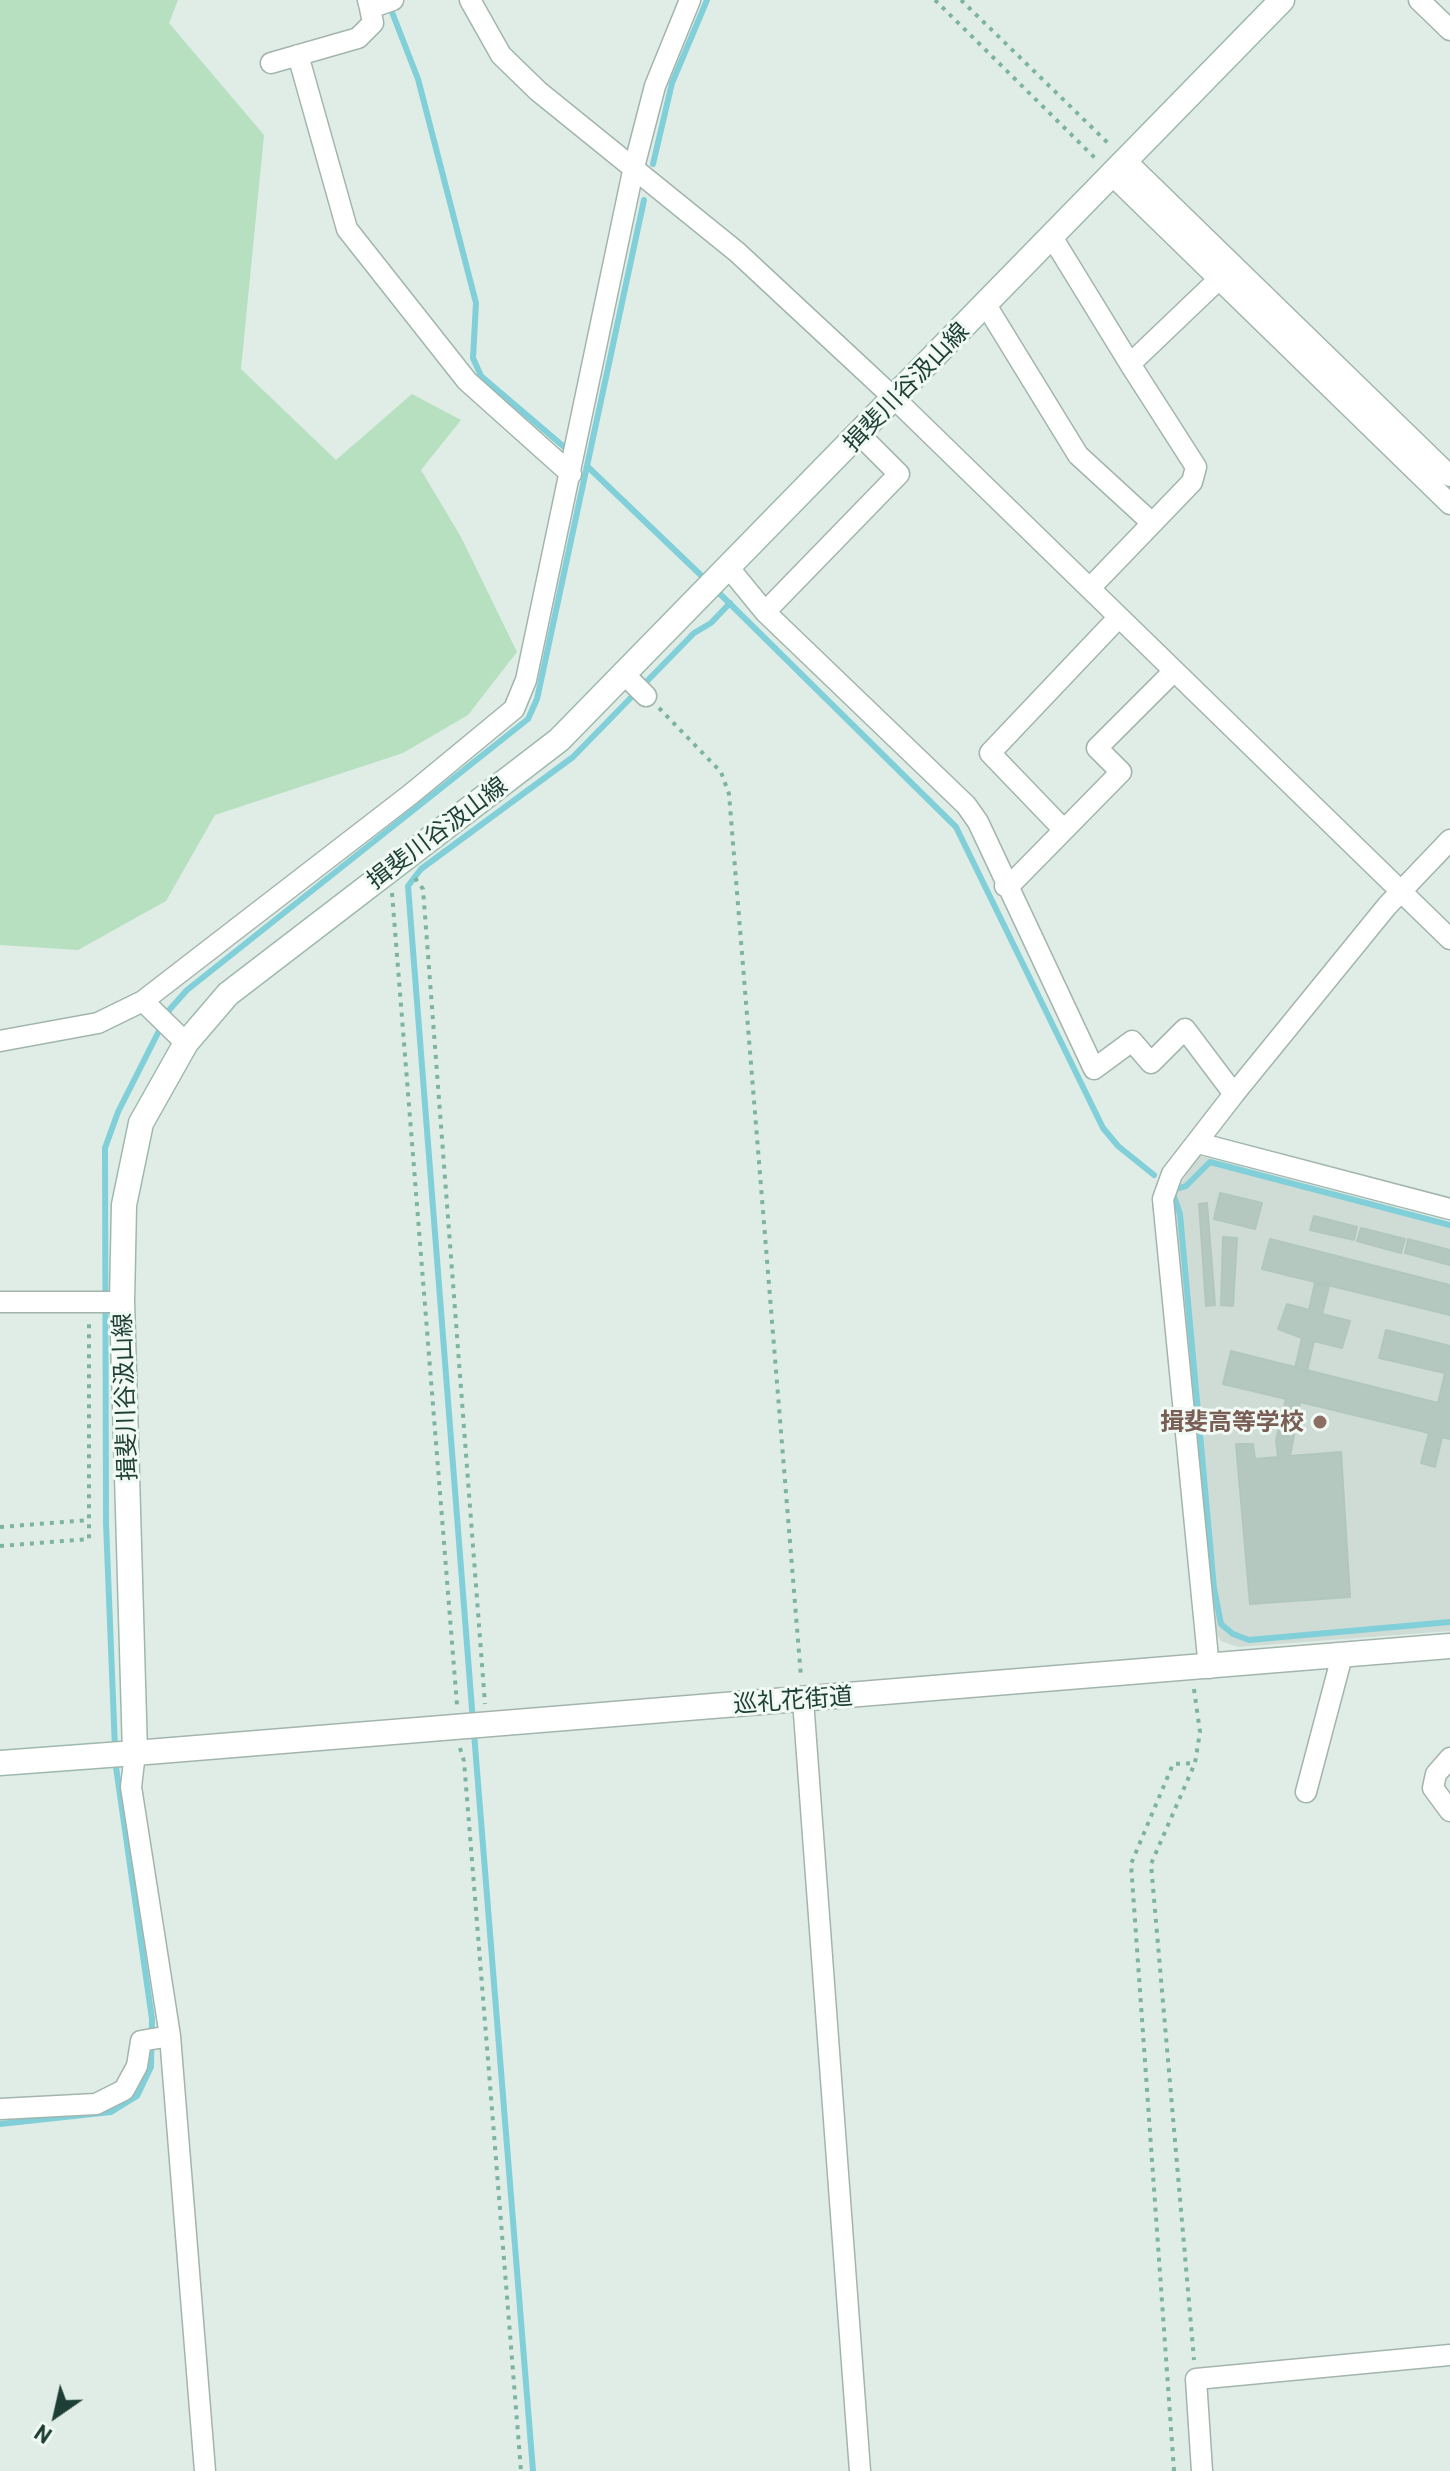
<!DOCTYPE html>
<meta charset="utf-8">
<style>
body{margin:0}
#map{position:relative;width:1450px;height:2471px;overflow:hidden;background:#e0ede6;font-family:Barlow,sans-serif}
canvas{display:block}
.north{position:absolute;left:16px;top:2375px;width:80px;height:80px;-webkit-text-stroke:6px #f1f9f4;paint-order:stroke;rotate:214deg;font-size:22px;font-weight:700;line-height:32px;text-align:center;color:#1e3f35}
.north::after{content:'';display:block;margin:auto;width:28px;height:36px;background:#1e3f35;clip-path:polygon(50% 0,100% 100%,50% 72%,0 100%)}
</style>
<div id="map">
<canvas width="1450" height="2471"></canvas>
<div class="north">N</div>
</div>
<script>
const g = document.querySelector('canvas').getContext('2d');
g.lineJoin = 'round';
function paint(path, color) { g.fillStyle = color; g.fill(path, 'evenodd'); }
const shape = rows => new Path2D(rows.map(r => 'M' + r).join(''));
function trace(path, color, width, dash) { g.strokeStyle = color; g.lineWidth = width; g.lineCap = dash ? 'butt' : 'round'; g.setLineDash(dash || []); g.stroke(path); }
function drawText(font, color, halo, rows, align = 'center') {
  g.font = font + ' Barlow,"Noto Sans JP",sans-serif'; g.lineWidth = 6; g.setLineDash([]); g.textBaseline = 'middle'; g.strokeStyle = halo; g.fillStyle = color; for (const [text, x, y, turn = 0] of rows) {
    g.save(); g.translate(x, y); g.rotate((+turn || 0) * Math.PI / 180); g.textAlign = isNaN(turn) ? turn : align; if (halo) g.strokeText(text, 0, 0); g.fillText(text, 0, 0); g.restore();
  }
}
const built = shape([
 [1197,1155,1450,1222,1450,1631,1238,1647,1221,1641,1209,1621,1168,1207]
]);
const green = shape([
 [0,0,178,0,169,23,264,135,241,369,336,460,412,394,461,420,421,470,461,537,517,652,468,715,403,753,215,815,166,901,78,950,0,945]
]);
const stream = shape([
 [390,7,418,79,476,303,473,358,481,376,570,452],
 [653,164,672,83,707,0],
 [588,467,707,581],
 [715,589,956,827,1103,1128,1118,1146,1154,1175],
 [1173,1190,1186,1186,1210,1162,1450,1225],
 [1172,1191,1180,1214,1214,1588,1221,1624,1233,1634,1249,1640,1450,1622],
 [473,1722,408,886,421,869,573,757,694,633,711,623,730,603],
 [474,1733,533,2471],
 [115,1749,106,1523,105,1148,118,1112,170,1009,187,990,528,719,537,699,644,200],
 [0,2124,111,2112,137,2096,151,2067,152,2019,115,1760]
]);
const building = shape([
 [1220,1193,1262,1203,1255,1229,1214,1219,1220,1193],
 [1207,1203,1215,1305,1206,1306,1199,1204,1207,1203],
 [1314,1216,1357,1227,1354,1240,1310,1230,1314,1216],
 [1361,1228,1405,1239,1401,1253,1357,1241,1361,1228],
 [1223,1237,1237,1238,1233,1306,1221,1305,1223,1237],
 [1270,1239,1450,1285,1450,1315,1262,1269,1270,1239],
 [1408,1239,1450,1250,1450,1265,1405,1253,1408,1239],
 [1315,1283,1329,1286,1322,1314,1350,1321,1342,1348,1314,1341,1307,1371,1295,1368,1302,1338,1278,1329,1287,1304,1309,1310,1315,1283],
 [1386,1330,1450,1346,1450,1439,1442,1437,1435,1467,1421,1463,1429,1433,1300,1402,1290,1456,1341,1452,1350,1597,1250,1604,1236,1444,1253,1444,1255,1459,1278,1457,1276,1440,1286,1399,1223,1384,1231,1351,1438,1403,1445,1373,1379,1358,1386,1330]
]);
const path = shape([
 [935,0,1096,159],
 [961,0,1111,146],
 [659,708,721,772,729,794,801,1677],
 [415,878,423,889,485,1704],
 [392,893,457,1705],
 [0,1527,89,1520],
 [0,1546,89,1539,89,1319],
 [1194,1689,1200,1732,1195,1763,1151,1864,1194,2360],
 [460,1748,464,1761,521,2471],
 [1174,2471,1131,1864,1173,1764,1195,1763]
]);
const minor = shape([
 [368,0,370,8,393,0],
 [470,0,501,55,538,91,737,252,895,399,1450,939],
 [1419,0,1450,30],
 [298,55,347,229,467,381,571,474],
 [271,63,358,38,373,23,370,8],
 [1125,160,1450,476],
 [1112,175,1450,504],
 [1052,237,1130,364],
 [986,305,1078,455,1151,522],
 [729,568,765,612,966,805,978,822,1094,1069,1132,1041,1151,1063,1185,1029,1234,1094],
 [1090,588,1192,482,1196,467,1130,364,1219,279],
 [765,612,899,474,860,435],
 [624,674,646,696],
 [1064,830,990,753,1119,617],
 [1005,886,1011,884,1121,772,1097,748,1174,671],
 [143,1001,186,1043],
 [0,1041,98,1023,143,1001,411,794,514,709,526,680,633,171,655,86,690,0],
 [1198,1143,1450,1209],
 [0,1302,122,1302],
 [1209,1668,1163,1199,1172,1174,1234,1094,1387,906,1450,840],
 [803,1700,860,2471],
 [135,1753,131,1787,170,2036,205,2471],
 [1450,1758,1436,1774,1433,1788,1450,1811],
 [1306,1792,1342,1656],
 [0,2109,96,2104,124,2090,137,2066,141,2041,170,2036],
 [1202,2471,1196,2379,1450,2355]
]);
const tertiary = shape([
 [135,1753,1450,1646]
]);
const secondary = shape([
 [0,1763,135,1753,122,1302,124,1205,141,1123,186,1043,228,994,559,740,1282,0]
]);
const markers = [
 [1320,1422,8,"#8d6e63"]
];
const streetNames = [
 ["揖斐川谷汲山線",906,387,-46],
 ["揖斐川谷汲山線",437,833,-37],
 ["揖斐川谷汲山線",125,1397,-92],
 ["巡礼花街道",793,1700,-4]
];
const educationNames = [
 ["揖斐高等学校",1304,1422]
];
paint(built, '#cedcd5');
paint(green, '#b6e0bf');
trace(stream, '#81cfd8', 6);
paint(building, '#b5c8bf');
trace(building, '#b1c7bd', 2);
trace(minor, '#a2b5ad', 23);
trace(tertiary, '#a2b5ad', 27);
trace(secondary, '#9db9ae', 27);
trace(path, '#7cb4a0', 4, [4, 6]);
trace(minor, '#fff', 20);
trace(tertiary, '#fff', 24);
trace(secondary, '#fff', 24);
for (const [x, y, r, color] of markers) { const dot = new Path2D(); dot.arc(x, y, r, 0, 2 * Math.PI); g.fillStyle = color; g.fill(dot); trace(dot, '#f1f9f4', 3); }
drawText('24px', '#1e3f35', '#f1f9f4', streetNames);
drawText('bold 24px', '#785e54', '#f1f9f4', educationNames, 'right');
</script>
